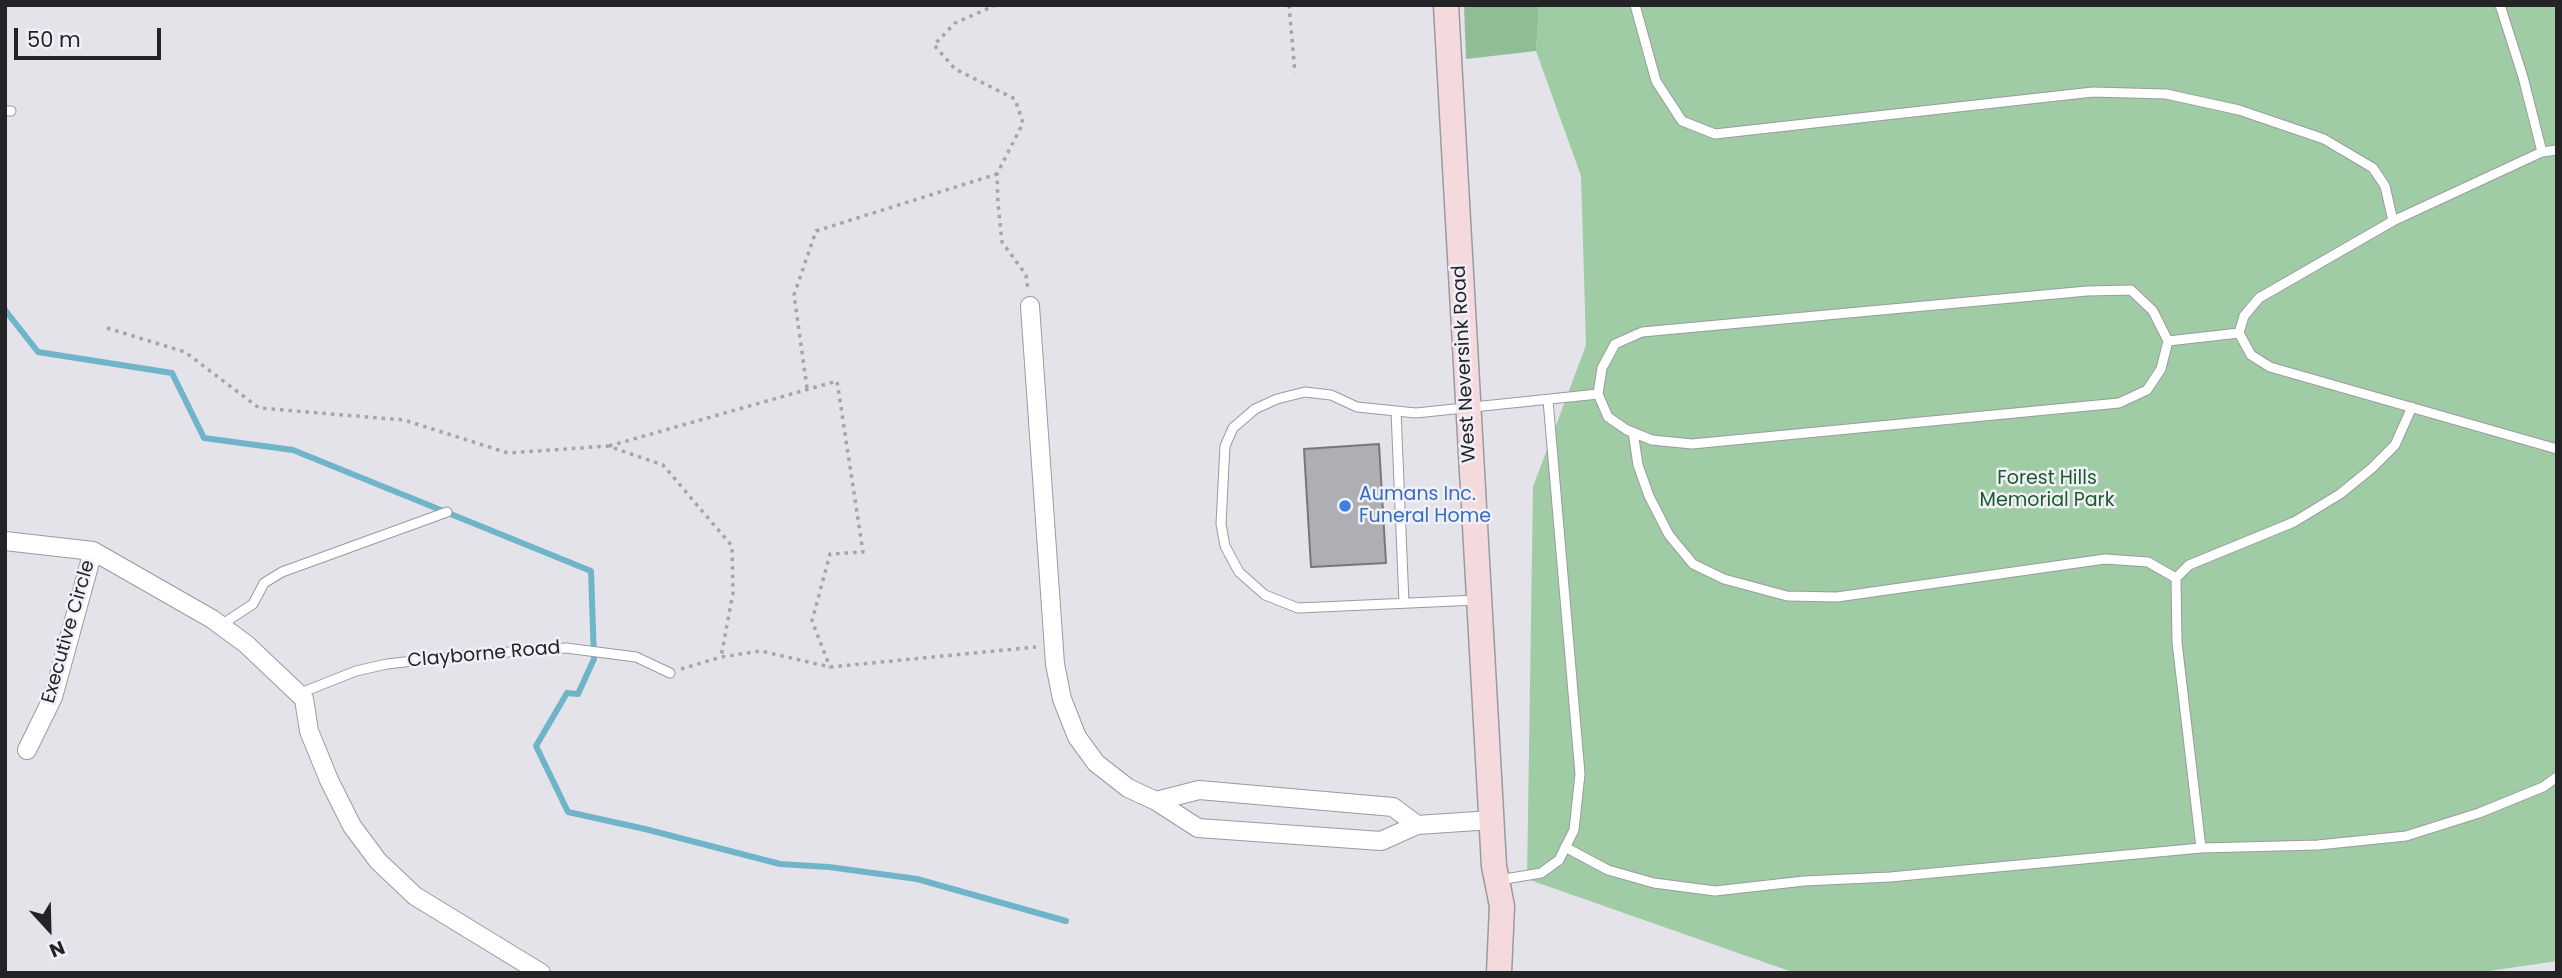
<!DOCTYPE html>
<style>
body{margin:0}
#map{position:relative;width:2562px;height:978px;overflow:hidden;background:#e4e3ea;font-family:Poppins,sans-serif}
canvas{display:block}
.frame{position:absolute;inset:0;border:7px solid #242426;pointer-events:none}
.north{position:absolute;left:14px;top:894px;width:70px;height:70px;-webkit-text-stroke:5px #f1f0f8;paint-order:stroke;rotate:158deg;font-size:19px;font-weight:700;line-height:28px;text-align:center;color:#242426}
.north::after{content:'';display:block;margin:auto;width:24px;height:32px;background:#242426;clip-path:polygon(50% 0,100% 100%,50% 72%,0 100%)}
.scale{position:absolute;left:14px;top:28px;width:147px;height:32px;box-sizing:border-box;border:4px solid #242426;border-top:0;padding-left:9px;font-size:21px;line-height:24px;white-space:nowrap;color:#242426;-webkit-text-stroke:5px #f1f0f8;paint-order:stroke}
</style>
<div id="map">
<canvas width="2562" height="978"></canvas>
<div class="frame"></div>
<div class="north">N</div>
<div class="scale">50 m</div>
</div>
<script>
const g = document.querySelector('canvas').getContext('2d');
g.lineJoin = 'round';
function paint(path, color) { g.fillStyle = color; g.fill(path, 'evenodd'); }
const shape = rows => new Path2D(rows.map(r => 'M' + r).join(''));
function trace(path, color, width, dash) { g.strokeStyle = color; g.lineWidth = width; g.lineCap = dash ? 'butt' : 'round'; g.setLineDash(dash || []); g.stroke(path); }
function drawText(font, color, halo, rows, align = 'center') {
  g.font = font + ' Poppins,sans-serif'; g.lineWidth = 5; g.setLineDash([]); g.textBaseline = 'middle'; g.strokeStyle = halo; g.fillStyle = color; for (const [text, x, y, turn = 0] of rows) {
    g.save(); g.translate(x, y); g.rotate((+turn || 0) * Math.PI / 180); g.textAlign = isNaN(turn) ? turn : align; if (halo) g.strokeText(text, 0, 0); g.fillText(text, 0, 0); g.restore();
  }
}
const green = shape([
 [1539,5,2557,5,2557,961,2475,973,1795,973,1527,879,1533,487,1586,345,1581,176,1536,51]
]);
const forest = shape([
 [1464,5,1539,5,1536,51,1466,59]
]);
const stream = shape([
 [5,310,38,352,172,373,204,438,293,450,591,571,594,659,578,694,567,693,536,746,568,812,645,829,780,864,829,867,917,879,1066,921]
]);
const building = shape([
 [1379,444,1386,563,1311,567,1304,449,1379,444]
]);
const path = shape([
 [996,5,955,23,934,45,955,69,1015,99,1023,123,997,174,998,204,1002,242,1026,275,1028,290],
 [1289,5,1295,73],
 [107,328,185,352,259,408,404,420,508,453,608,446,663,465,732,546,733,593,721,657],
 [807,388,794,295,816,231,997,174],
 [609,446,837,381,863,552,830,554,812,621,830,667],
 [681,669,721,657,761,651,830,667,1036,647]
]);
const lane = shape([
 [1635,5,1656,81,1682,121,1715,134,2093,92,2166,94,2239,110,2324,139,2373,168,2385,186,2393,221],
 [2500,5,2523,77,2542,152],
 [5,111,11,111],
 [2557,150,2542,152,2393,221,2259,298,2244,316,2239,333,2251,355,2270,367,2557,449],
 [2131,290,2153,311,2168,341,2161,369,2147,390,2119,403,1692,444,1652,440,1627,430,1608,417,1598,394,1602,368,1615,344,1642,332,2087,291,2131,290],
 [2168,341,2239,333],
 [1396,411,1404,603],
 [1633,432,1638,465,1649,496,1669,535,1693,564,1724,579,1787,596,1837,597,2105,559,2148,562,2176,578],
 [1477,600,1298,608,1265,595,1239,572,1225,546,1221,524,1225,446,1233,428,1255,409,1277,399,1305,392,1331,395,1357,407,1416,413,1598,394],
 [221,625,253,604,264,583,282,572,447,512],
 [298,694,356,671,387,664,466,655,566,648,636,657,670,673],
 [1565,847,1608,870,1654,883,1715,891,1804,881,1890,877,2201,848,2318,845,2406,836,2479,813,2543,787,2557,777],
 [2201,848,2177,642,2176,578,2189,565,2294,522,2340,494,2372,468,2395,445,2412,407],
 [1499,880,1541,873,1559,860,1574,830,1580,774,1548,400]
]);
const street = shape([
 [1030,306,1055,664,1062,699,1077,737,1096,763,1128,788,1156,801,1198,828,1381,841,1417,825,1393,807,1199,790,1156,801],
 [5,541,93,551,212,619,246,644,304,699,309,731,329,780,352,826,378,861,415,896,541,973],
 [27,750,53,697,93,551],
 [1417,825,1492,820]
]);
const secondary = shape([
 [1446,5,1494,866,1502,906,1499,973]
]);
const markers = [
 [1345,506,7,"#3f7fe0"]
];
const streetNames = [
 ["West Neversink Road",1465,364,-93],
 ["Executive Circle",69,632,-74],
 ["Clayborne Road",484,655,-5]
];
const parkNames = [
 ["Forest Hills",2047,479],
 ["Memorial Park",2047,501]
];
const shopNames = [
 ["Aumans Inc.",1359,495],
 ["Funeral Home",1359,517]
];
paint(green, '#a0cca5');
paint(forest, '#90bd95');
trace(stream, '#70b4c9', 6);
paint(building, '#aeaeb5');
trace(building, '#76767c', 2);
trace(lane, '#9a9aa0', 11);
trace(street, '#9a9aa0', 20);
trace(secondary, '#9a9aa0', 27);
trace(path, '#a5a4a9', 3.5, [3.5, 5]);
trace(lane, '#fff', 9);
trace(street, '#fff', 18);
trace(secondary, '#f4dadd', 24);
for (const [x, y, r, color] of markers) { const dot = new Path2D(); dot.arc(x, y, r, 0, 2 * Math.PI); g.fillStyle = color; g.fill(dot); trace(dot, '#f1f0f8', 2.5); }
drawText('19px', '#242426', '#f1f0f8', streetNames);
drawText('19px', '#195c29', '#f1f0f8', parkNames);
drawText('19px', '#366cbe', '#f1f0f8', shopNames, 'left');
</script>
